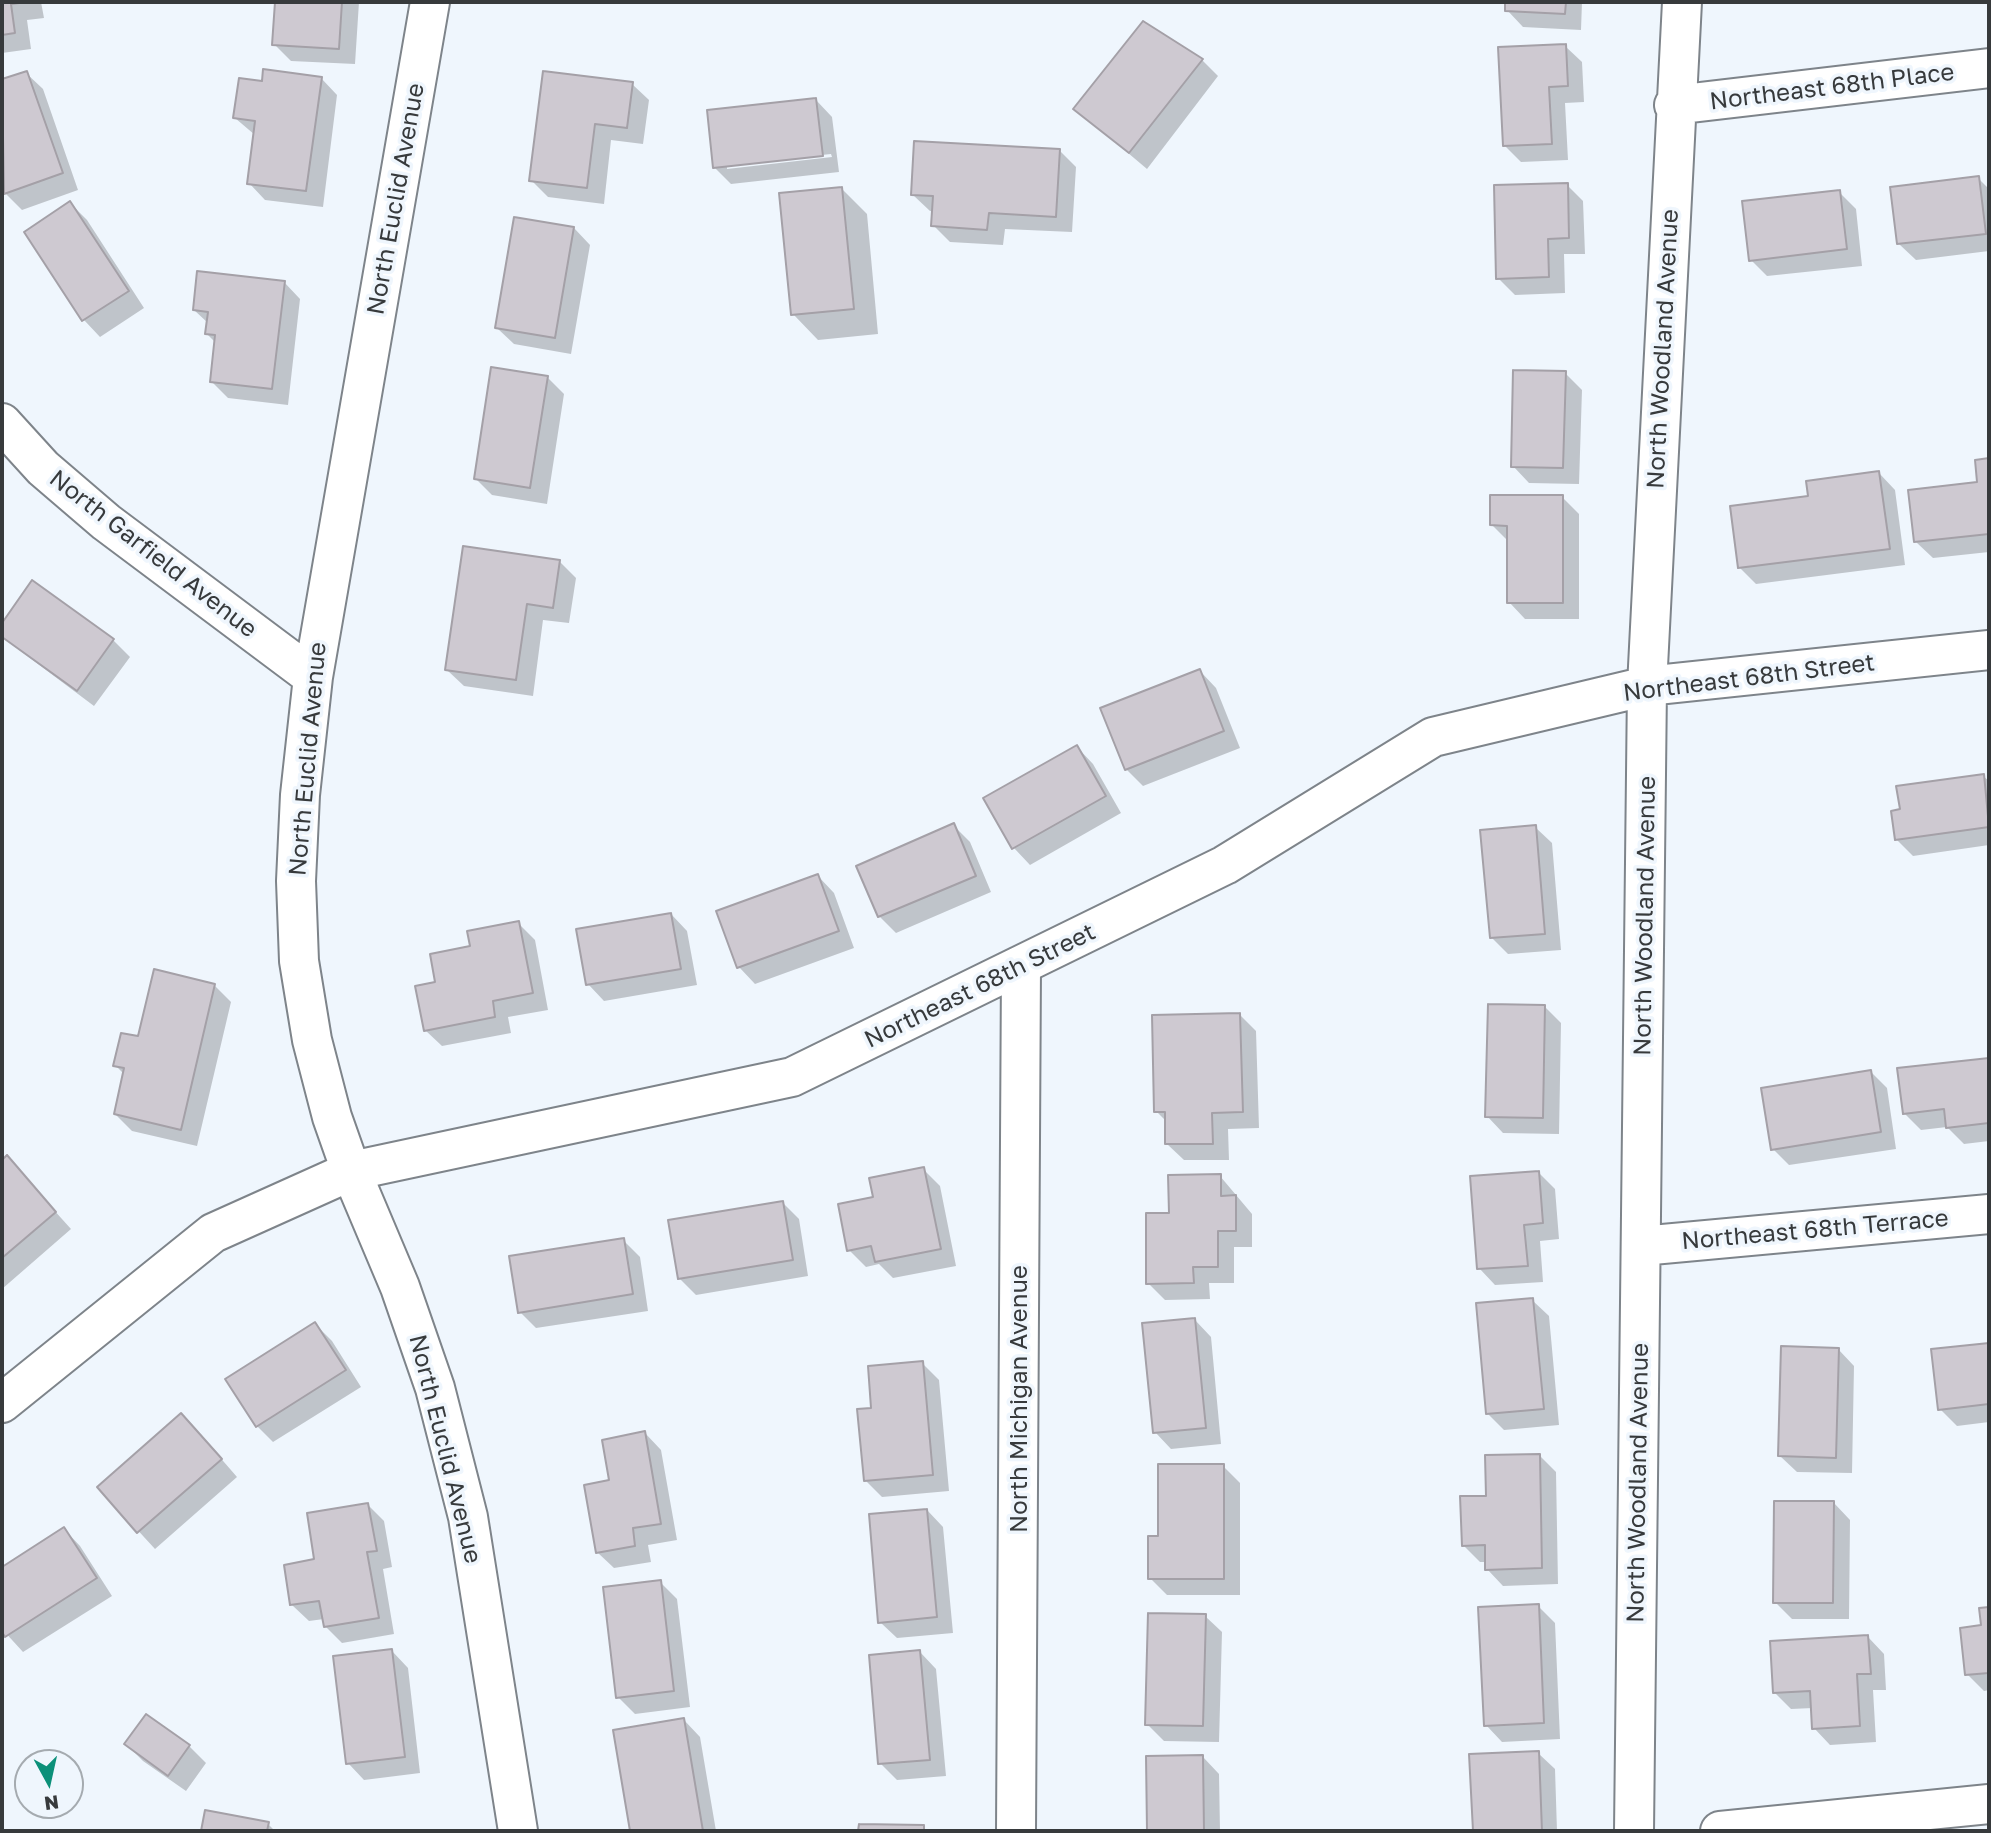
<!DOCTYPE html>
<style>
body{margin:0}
#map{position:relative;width:1991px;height:1833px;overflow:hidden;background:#eff6fd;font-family:"Golos Text",sans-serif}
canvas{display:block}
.frame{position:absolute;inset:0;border:4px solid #373a3c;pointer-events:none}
.north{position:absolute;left:14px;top:1749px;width:70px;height:70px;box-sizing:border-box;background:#eff6fd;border:2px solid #a5abb0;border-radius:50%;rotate:172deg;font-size:19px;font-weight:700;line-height:28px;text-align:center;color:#373a3c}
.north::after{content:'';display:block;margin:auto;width:24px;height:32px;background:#0b9079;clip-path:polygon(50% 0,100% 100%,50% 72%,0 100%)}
</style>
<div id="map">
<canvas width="1991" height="1833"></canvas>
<div class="frame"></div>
<div class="north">N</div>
</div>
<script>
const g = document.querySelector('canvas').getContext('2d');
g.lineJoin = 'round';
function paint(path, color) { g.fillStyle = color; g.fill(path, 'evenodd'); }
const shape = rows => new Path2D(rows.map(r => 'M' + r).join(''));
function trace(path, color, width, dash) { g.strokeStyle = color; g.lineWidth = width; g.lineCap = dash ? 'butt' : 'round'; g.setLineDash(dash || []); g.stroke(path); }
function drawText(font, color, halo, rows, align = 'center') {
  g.font = font + ' "Golos Text",sans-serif'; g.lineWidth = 7; g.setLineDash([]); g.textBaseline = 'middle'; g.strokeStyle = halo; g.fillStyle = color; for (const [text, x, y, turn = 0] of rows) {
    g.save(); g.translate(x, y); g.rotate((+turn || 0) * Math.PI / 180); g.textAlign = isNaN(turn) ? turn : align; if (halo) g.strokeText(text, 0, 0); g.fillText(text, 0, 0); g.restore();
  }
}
const shadow = shape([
 [2,2,41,2,44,18,27,20,31,49,2,53],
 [277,2,359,2,355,64,291,61,274,44],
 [1503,2,1582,2,1581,30,1523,27,1507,10,1507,2],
 [1565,46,1582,62,1584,102,1565,103,1568,160,1521,162,1504,145],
 [1202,60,1218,76,1147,169,1076,109],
 [26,73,43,89,78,190,22,210,5,193,2,183,2,81],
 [321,78,337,95,323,207,265,200,249,183,255,135,235,118,263,83],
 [632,84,649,100,643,144,611,140,604,204,548,197,531,180],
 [816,100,832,117,839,172,731,184,715,168],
 [831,154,832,157,727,169,727,165],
 [1059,150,1076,167,1072,232,1005,229,1003,245,950,242,933,225,934,211,930,211,913,195],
 [1978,178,1989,189,1989,251,1916,260,1899,244],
 [1567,185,1583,201,1585,254,1564,254,1565,293,1515,295,1498,278],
 [842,189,867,214,878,334,818,340,793,314],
 [1839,192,1856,209,1862,266,1767,276,1751,260],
 [70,203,87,220,144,308,100,337,84,320],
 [574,228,590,245,571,354,514,344,497,328],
 [284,282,300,299,288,405,228,398,212,382,216,343,207,334,208,323,194,310],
 [1565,373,1582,390,1579,484,1529,483,1513,466],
 [547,377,564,394,547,504,492,495,476,479],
 [1989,460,1989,552,1933,558,1916,542,1979,484,1977,462],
 [1879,473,1895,490,1905,565,1756,584,1739,567,1810,497],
 [1562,497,1579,514,1579,619,1525,619,1509,602,1509,542,1492,525],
 [559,561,576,578,569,623,543,620,533,696,464,686,447,670],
 [33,583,113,640,130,657,94,706,2,637,2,626],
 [1200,671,1216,688,1240,748,1143,786,1126,769],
 [1077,747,1093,764,1121,813,1030,865,1014,848,985,799],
 [1983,776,1989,781,1989,845,1913,856,1896,839],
 [953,825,970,842,991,892,896,933,879,916],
 [1535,827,1552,843,1561,950,1508,954,1491,937],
 [818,876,834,893,854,948,755,984,739,967],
 [671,914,687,931,697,985,604,1001,588,984],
 [518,923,535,940,548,1010,508,1017,511,1033,442,1046,425,1030,437,984,472,948],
 [215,986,231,1002,197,1146,132,1131,115,1114,125,1075,115,1065,139,1039],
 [1545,1007,1561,1023,1559,1134,1503,1133,1487,1116],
 [1240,1015,1256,1031,1259,1128,1228,1129,1229,1160,1184,1160,1167,1144,1167,1122,1156,1111],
 [1988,1059,1989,1141,1964,1144,1947,1127,1921,1130,1904,1113],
 [1870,1071,1887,1088,1896,1149,1789,1165,1773,1149],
 [7,1158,71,1229,2,1289,2,1162],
 [923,1169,940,1186,956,1266,893,1278,879,1264,866,1267,849,1250,875,1198],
 [1539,1173,1555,1189,1559,1239,1540,1241,1543,1282,1495,1285,1479,1268],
 [1220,1176,1252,1214,1252,1247,1234,1247,1234,1283,1209,1283,1210,1299,1165,1300,1148,1283,1170,1214],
 [783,1203,799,1219,808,1276,696,1295,679,1278],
 [623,1240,640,1257,648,1311,536,1328,520,1312],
 [1532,1300,1549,1316,1559,1425,1504,1430,1487,1413],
 [1195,1320,1211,1337,1221,1444,1171,1449,1155,1432],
 [315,1324,332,1341,361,1387,273,1442,257,1426],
 [1989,1344,1989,1422,1957,1426,1940,1409,1933,1351],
 [1838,1349,1854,1366,1852,1473,1797,1472,1780,1456],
 [922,1363,939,1380,949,1491,882,1497,865,1480,873,1409],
 [198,1432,237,1477,155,1549,99,1488],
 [645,1433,661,1450,677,1540,648,1545,651,1562,614,1568,597,1552,611,1481],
 [1539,1455,1556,1472,1558,1584,1503,1586,1487,1569,1487,1562,1480,1562,1463,1545,1488,1497],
 [1223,1466,1240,1483,1240,1595,1167,1595,1150,1578,1159,1538],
 [1834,1503,1850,1520,1849,1619,1792,1619,1775,1602],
 [368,1505,384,1521,392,1567,383,1569,394,1634,342,1643,325,1626,324,1619,309,1621,292,1605,316,1561],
 [927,1510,943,1527,953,1633,897,1638,880,1622],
 [64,1529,80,1546,112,1596,23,1652,2,1629,2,1569],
 [660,1582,677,1599,690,1707,635,1714,618,1697],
 [1538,1606,1555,1623,1560,1739,1502,1742,1486,1725],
 [1981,1609,1989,1609,1989,1690,1984,1691,1967,1674,1983,1627],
 [1205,1616,1222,1632,1219,1742,1164,1741,1147,1724],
 [1868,1637,1884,1654,1886,1690,1873,1690,1876,1742,1830,1745,1814,1728,1813,1708,1791,1709,1774,1692],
 [392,1651,408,1668,420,1773,364,1780,348,1763],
 [920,1652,936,1669,946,1776,897,1780,880,1763],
 [146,1716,189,1746,206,1763,186,1791,143,1761,126,1744],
 [684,1720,700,1737,716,1831,632,1831,615,1732],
 [1538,1753,1555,1769,1557,1831,1475,1831,1471,1756],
 [1203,1757,1219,1774,1220,1831,1149,1831,1148,1758],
 [207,1812,268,1824,275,1831,203,1831]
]);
const building = shape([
 [2,2,28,2,11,4,15,33,2,35,2,2],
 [275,2,342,2,339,49,272,45,275,2],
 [1505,2,1566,2,1565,14,1505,11,1505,2],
 [1143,21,1203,59,1129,153,1073,109,1143,21],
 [1566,44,1568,86,1549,87,1552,144,1503,146,1498,47,1566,44],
 [263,69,322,77,306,191,247,184,255,121,233,118,239,78,262,81,263,69],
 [27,71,63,173,4,194,2,79,27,71],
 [543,71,633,82,627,128,595,124,587,188,529,181,543,71],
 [816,98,823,156,713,168,707,110,816,98],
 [914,141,1060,149,1056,217,989,213,987,230,931,226,933,196,911,195,914,141],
 [1979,176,1986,234,1897,244,1890,187,1979,176],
 [1568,183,1569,238,1548,239,1549,277,1496,279,1494,185,1568,183],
 [842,187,854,309,791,315,779,193,842,187],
 [1840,190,1847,249,1749,261,1742,201,1840,190],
 [70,201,129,291,82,321,24,232,70,201],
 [514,217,574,227,555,338,495,328,514,217],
 [197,271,285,281,272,389,210,382,215,335,205,334,208,312,193,310,197,271],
 [491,367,548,376,530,488,474,479,491,367],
 [1513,370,1566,371,1563,468,1511,467,1513,370],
 [1989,458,1989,534,1914,542,1908,490,1977,482,1975,460,1989,458],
 [1879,471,1890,549,1738,568,1730,506,1808,496,1806,481,1879,471],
 [1490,495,1563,495,1563,603,1507,603,1507,526,1490,525,1490,495],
 [463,546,560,560,553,608,527,604,516,680,445,670,463,546],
 [32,580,114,639,77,691,2,637,2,623,32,580],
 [1200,669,1224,731,1125,770,1100,708,1200,669],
 [1077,745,1106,796,1012,849,983,798,1077,745],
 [1984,774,1989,827,1895,840,1891,811,1900,809,1896,786,1984,774],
 [954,823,976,876,878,917,856,866,954,823],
 [1536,825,1545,934,1490,938,1480,830,1536,825],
 [818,874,839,931,737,968,716,911,818,874],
 [671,913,681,969,586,985,576,929,671,913],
 [519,921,533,993,493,1001,495,1017,424,1031,415,986,435,982,430,954,470,946,467,931,519,921],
 [154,969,215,984,181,1130,114,1114,124,1068,113,1066,121,1033,138,1036,154,969],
 [1488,1004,1545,1005,1543,1118,1485,1117,1488,1004],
 [1240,1013,1243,1112,1212,1113,1213,1144,1165,1144,1165,1112,1154,1112,1152,1015,1240,1013],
 [1989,1058,1989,1123,1946,1128,1944,1109,1903,1114,1897,1068,1989,1058],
 [1871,1070,1881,1132,1771,1150,1761,1088,1871,1070],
 [7,1155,56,1212,2,1258,2,1160,7,1155],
 [924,1167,941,1249,875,1262,871,1246,847,1251,838,1204,873,1197,869,1178,924,1167],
 [1539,1171,1543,1223,1524,1225,1528,1266,1477,1269,1470,1176,1539,1171],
 [1221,1174,1221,1196,1236,1195,1236,1231,1218,1231,1218,1267,1193,1267,1194,1283,1146,1284,1146,1213,1169,1213,1168,1175,1221,1174],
 [783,1201,793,1260,678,1279,668,1220,783,1201],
 [624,1238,633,1294,518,1313,509,1256,624,1238],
 [1533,1298,1544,1409,1486,1414,1476,1303,1533,1298],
 [1195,1318,1206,1428,1153,1433,1142,1323,1195,1318],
 [315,1322,346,1370,256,1427,225,1379,315,1322],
 [1989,1343,1989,1404,1938,1410,1931,1349,1989,1343],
 [1781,1346,1839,1348,1836,1458,1778,1456,1781,1346],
 [923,1361,933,1475,864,1481,857,1409,871,1408,868,1366,923,1361],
 [181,1413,222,1459,137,1533,97,1487,181,1413],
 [645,1431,661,1524,633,1528,635,1546,596,1553,584,1485,609,1480,602,1440,645,1431],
 [1540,1454,1542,1568,1485,1570,1485,1545,1462,1546,1460,1496,1486,1496,1485,1455,1540,1454],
 [1158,1464,1224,1464,1224,1579,1148,1579,1148,1536,1158,1536,1158,1464],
 [1774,1501,1834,1501,1833,1603,1773,1603,1774,1501],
 [368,1503,377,1551,367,1552,379,1618,324,1627,319,1601,290,1605,284,1565,314,1559,307,1513,368,1503],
 [927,1509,937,1617,878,1623,869,1514,927,1509],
 [64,1527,97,1578,5,1637,2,1632,2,1567,64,1527],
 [661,1580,674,1691,616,1698,603,1587,661,1580],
 [1539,1604,1544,1723,1484,1726,1478,1607,1539,1604],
 [1989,1607,1989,1673,1965,1675,1960,1628,1981,1625,1979,1608,1989,1607],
 [1148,1613,1206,1614,1203,1726,1145,1725,1148,1613],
 [1868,1635,1871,1674,1857,1674,1860,1726,1812,1729,1810,1691,1773,1693,1770,1641,1868,1635],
 [392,1649,405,1757,346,1764,333,1656,392,1649],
 [920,1650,930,1760,878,1764,869,1655,920,1650],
 [146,1714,190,1745,168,1776,124,1744,146,1714],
 [684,1718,703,1831,630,1831,613,1730,684,1718],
 [1539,1751,1542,1831,1473,1831,1469,1754,1539,1751],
 [1203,1755,1204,1831,1147,1831,1146,1756,1203,1755],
 [205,1810,269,1822,267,1831,201,1831,205,1810],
 [859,1824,924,1825,924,1831,858,1831,859,1824]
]);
const minor = shape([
 [430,2,313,677,300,795,296,881,299,961,312,1040,332,1117,351,1171,400,1287,435,1388,468,1517,518,1831],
 [1674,105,1989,68],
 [2,423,43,468,106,522,313,677],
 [1641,1246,1989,1214],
 [2,1403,213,1233,351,1171,792,1077,1225,865,1433,737,1647,686,1989,650],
 [1016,1831,1021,967],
 [1634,1831,1647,686,1682,2],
 [1720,1831,1989,1804]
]);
const streetNames = [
 ["Northeast 68th Place",1832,87,-7],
 ["North Euclid Avenue",396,199,-80],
 ["North Woodland Avenue",1663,349,-87],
 ["North Garfield Avenue",153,554,38],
 ["Northeast 68th Street",1749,678,-7],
 ["North Euclid Avenue",308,759,-85],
 ["North Woodland Avenue",1645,916,-89],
 ["Northeast 68th Street",980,986,-26],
 ["Northeast 68th Terrace",1815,1230,-5],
 ["North Michigan Avenue",1019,1399,-90],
 ["North Euclid Avenue",445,1449,76],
 ["North Woodland Avenue",1638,1483,-89]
];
paint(shadow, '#0003');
paint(building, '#cec9d1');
trace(building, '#a4a0a7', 2);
trace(minor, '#7e848a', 42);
trace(minor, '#fff', 38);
drawText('24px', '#373a3c', '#eff6fd', streetNames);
</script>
